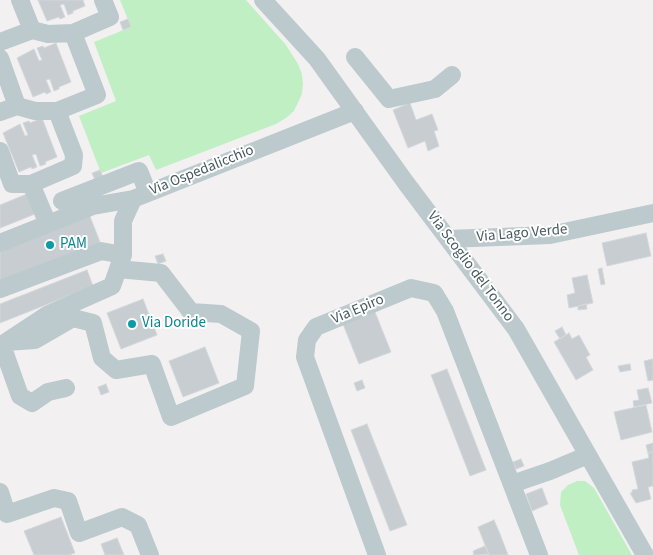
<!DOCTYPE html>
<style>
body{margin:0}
canvas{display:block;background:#f3f0f1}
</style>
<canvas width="653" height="555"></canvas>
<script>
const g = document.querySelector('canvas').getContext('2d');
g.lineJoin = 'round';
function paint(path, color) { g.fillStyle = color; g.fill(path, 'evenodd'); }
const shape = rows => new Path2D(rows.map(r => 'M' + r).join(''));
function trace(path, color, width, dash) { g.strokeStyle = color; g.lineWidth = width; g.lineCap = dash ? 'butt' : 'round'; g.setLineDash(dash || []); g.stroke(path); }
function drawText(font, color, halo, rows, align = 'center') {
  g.font = font + ' "Source Sans 3",sans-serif'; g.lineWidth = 4; g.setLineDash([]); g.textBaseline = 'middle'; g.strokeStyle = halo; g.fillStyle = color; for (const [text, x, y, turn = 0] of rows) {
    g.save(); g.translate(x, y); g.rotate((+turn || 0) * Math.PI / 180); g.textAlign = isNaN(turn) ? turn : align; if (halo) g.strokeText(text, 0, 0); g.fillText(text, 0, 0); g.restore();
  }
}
const green = shape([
 [120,0,246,0,286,45,298,64,302,74,303,85,302,94,294,111,286,118,276,124,156,170,149,155,101,173,79,116,116,101,94,42,131,27],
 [577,481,585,481,594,488,632,555,579,555,560,505,561,492,568,485]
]);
const building = shape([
 [38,0,83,0,85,6,73,11,73,13,68,15,64,4,60,5,65,17,60,19,59,17,47,21,38,0],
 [128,19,131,27,123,30,120,22,128,19],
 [56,43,71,82,59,87,59,89,54,91,50,79,46,80,51,92,46,94,45,92,33,97,17,58,34,49,39,61,42,60,37,48,43,46,44,48,56,43],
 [410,103,416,120,432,114,438,130,434,131,439,146,428,151,425,141,408,148,393,110,410,103],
 [42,118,57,157,45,162,46,164,40,166,36,154,32,155,37,167,32,169,31,167,19,172,3,133,20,124,25,136,28,135,23,123,29,121,30,123,42,118],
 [100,170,103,177,95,180,92,173,100,170],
 [27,194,35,214,0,228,0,205,27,194],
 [89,214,100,242,0,282,0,248,89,214],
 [646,233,651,256,607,266,602,243,646,233],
 [163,254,166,261,158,264,155,256,163,254],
 [602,268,605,284,601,285,598,269,602,268],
 [87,270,93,286,0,323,0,304,87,270],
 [587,275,593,303,569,308,567,295,575,293,572,278,587,275],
 [143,299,157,335,121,349,107,313,143,299],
 [586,304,587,309,578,310,578,306,586,304],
 [375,312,391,352,359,364,343,324,375,312],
 [562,327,566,335,560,339,555,331,562,327],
 [569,333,572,339,579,335,590,355,586,357,593,370,576,380,554,342,569,333],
 [205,347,219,383,183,397,169,361,205,347],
 [653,359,653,380,648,381,644,361,653,359],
 [630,364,631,370,620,372,618,366,630,364],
 [447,369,486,470,470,476,431,375,447,369],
 [362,380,365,388,357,391,354,383,362,380],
 [106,384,109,392,101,395,98,387,106,384],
 [648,388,652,403,634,407,633,401,639,400,637,390,648,388],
 [646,405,652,432,621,440,614,412,646,405],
 [367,424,407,525,390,531,351,430,367,424],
 [653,443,653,451,648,453,646,445,653,443],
 [653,451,653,486,648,487,651,499,636,503,630,493,632,493,632,490,638,489,632,462,649,458,648,453,653,451],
 [521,459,524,466,516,469,513,462,521,459],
 [542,488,548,504,532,511,526,494,542,488],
 [61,517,75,553,69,555,34,555,24,531,61,517],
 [494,520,500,534,508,555,489,555,478,527,494,520],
 [117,538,124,555,105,555,101,544,117,538],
 [485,546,489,554,474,555,473,551,485,546]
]);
const minor = shape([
 [263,0,317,59,406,183,516,329,645,555],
 [32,30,48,34,73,33],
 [0,42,32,30,20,0],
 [355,57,389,99,435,89,452,75],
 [0,58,17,106,0,112],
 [17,106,35,111,57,111],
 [0,151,12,184,31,184,73,166,74,155,57,111,97,95,73,33,110,17,103,0],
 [31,184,48,224],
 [62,201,139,171,148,193],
 [448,239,550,235,653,213],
 [0,243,93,206,133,199,355,111],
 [118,269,161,273,191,312,221,314,251,331,245,386,171,417,152,364,116,370,102,358,93,323,73,318,35,340,6,342,47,315,112,286,123,255,123,221,133,199],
 [0,289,101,251,123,255],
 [6,342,3,348,20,396,32,403,48,392,66,388],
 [512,484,550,471,588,455],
 [0,492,7,514,54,498,68,501,79,533,122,517,138,525,150,555],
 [377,555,305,357,307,340,316,327,411,288,434,293,445,311,539,555]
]);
const markers = [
 [50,245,5,"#0f9aa8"],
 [132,324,5,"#0f9aa8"]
];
const streetNames = [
 ["Via Ospedalicchio",202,171,-22],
 ["Via Lago Verde",522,234,-5],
 ["Via Scoglio del Tonno",470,267,53],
 ["Via Epiro",358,310,-23]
];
const cultureNames = [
 ["PAM",60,245],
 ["Via Doride",142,324]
];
paint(green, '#c0efc4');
paint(building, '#c7cdd0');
trace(building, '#d4d8db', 1);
trace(minor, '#bccacd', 18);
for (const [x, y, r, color] of markers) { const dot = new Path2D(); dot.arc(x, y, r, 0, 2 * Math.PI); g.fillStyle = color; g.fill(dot); trace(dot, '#fff', 2); }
drawText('15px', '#485a5e', '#fff', streetNames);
drawText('15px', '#0d838f', '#fff', cultureNames, 'left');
</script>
